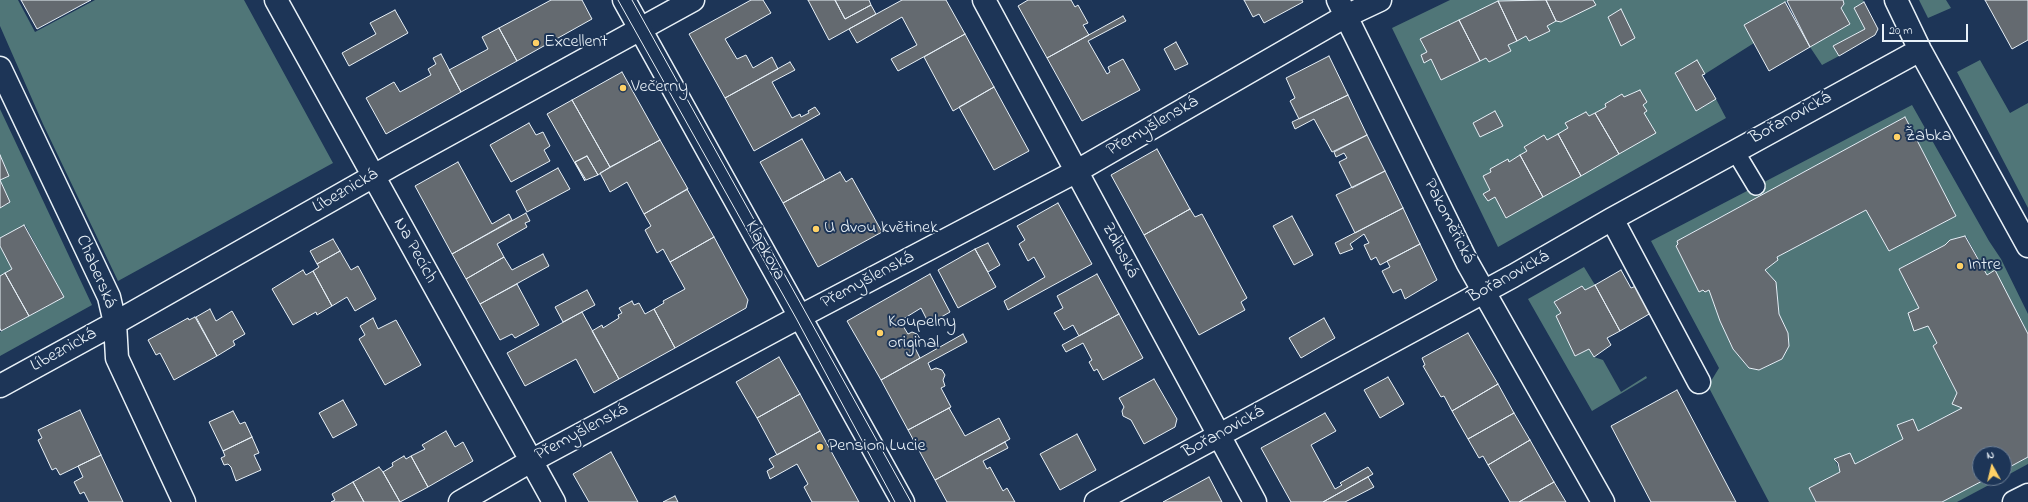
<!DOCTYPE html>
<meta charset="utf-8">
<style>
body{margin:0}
#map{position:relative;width:2028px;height:502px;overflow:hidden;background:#1d3557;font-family:"Indie Flower",sans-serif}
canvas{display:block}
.north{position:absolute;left:1972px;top:446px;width:40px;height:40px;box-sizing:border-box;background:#1d3557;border:1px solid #6e8097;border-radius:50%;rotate:352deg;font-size:11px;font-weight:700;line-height:16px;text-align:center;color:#e8f1f8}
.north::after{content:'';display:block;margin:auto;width:14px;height:18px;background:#ffd166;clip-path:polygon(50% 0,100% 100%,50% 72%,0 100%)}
.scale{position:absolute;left:1882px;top:24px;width:86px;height:18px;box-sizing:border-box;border:2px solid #e8f1f8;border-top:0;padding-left:5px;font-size:12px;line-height:14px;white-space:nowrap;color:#e8f1f8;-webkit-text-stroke:3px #1d3557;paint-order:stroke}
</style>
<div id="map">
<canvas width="2028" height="502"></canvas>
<div class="north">N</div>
<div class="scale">20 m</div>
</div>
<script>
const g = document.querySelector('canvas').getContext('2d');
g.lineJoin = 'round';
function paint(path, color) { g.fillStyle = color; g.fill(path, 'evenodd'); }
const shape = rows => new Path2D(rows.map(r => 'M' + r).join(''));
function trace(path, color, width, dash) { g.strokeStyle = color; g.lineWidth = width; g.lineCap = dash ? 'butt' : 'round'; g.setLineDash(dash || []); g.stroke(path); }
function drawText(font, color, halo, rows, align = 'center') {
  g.font = font + ' "Indie Flower",sans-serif'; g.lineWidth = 4; g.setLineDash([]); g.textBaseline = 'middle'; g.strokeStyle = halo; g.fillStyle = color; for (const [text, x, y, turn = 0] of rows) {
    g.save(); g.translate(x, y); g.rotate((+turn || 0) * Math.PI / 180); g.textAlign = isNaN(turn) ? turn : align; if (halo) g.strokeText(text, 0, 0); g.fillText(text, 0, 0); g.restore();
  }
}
const green = shape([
 [0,0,18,0,35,32,95,0,244,0,333,163,118,281,43,124,0,26],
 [1450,0,1789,0,1744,25,1754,43,1705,74,1697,61,1675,73,1696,111,1716,99,1726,118,1498,247,1392,28],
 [1843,0,1863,0,1864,2,1854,8,1865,29,1833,46,1839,56,1822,65,1810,47,1850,24,1841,8,1844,4],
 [1919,0,1946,0,1951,8,1928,18],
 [1980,60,2010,113,2028,103,2028,208,1957,72],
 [1912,105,1989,241,2001,259,2028,314,2028,334,1995,271,1987,275,1966,236,1950,240,1945,245,1899,269,1937,343,1933,346,1957,393,1953,403,1962,408,1918,431,1912,419,1897,425,1903,439,1855,464,1850,453,1835,459,1840,472,1809,488,1816,502,1769,502,1708,386,1719,368,1651,241],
 [1905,117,1956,216,1889,251,1866,210,1777,257,1778,260,1765,270,1776,282,1779,314,1788,333,1789,346,1782,359,1759,370,1749,368,1733,349,1720,321,1709,290,1705,292,1703,290,1699,291,1676,246,1678,244,1677,241],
 [0,109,92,305,0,356,0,332,64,297,25,225,0,238,0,208,10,202,0,180,9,176,0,155],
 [0,246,12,269,0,276],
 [1584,267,1595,285,1585,290,1582,286,1554,302,1561,313,1557,316,1575,356,1589,349,1594,357,1603,360,1621,392,1646,376,1647,378,1592,411,1528,299],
 [2028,457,2028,464,2004,477,2004,470],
 [1988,478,2002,478,1957,502,1942,502]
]);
const building = shape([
 [21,0,91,0,37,29,21,0],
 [551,0,582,0,592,19,517,61,499,28,551,0],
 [751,0,763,0,771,13,725,39,737,59,746,55,753,68,772,57,778,69,725,98,689,34,751,0],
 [808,0,835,0,845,19,871,5,876,14,829,40,808,0],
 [835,0,869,0,871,5,845,19,835,0],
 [902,0,946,0,965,34,898,71,891,59,917,45,902,17,857,43,849,29,902,0],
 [1028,0,1071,0,1075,7,1078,5,1088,23,1083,25,1089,35,1047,58,1018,6,1028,0],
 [1244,0,1302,0,1303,2,1264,23,1259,14,1253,17,1244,0],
 [1546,0,1556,21,1547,26,1550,31,1529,41,1526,36,1517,41,1498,1,1546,0],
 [1546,0,1593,0,1596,5,1561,22,1556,21,1546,0],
 [1789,0,1843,0,1844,4,1841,8,1850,24,1810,47,1787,1,1789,0],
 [1985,0,2028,0,2028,40,2012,49,1985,0],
 [1498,1,1517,41,1508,45,1511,51,1489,62,1486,58,1480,61,1459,20,1498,1],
 [1785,2,1810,47,1769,71,1744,25,1785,2],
 [1864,2,1878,29,1875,35,1839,56,1833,46,1865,29,1854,8,1864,2],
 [1621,9,1635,38,1621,46,1608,17,1621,9],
 [395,10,408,33,349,66,342,53,376,34,370,23,395,10],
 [1123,16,1126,21,1088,41,1107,74,1110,72,1108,67,1123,59,1140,90,1082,121,1047,58,1123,16],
 [1459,20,1480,61,1441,80,1431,59,1424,63,1421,55,1427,52,1420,39,1459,20],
 [499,28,517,61,461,92,449,70,488,49,482,37,499,28],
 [965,34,994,87,953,111,924,57,965,34],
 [1176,42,1188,64,1175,70,1164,49,1176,42],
 [441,54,461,92,386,134,366,98,394,82,400,92,431,75,428,69,436,64,433,58,441,54],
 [1329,56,1348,95,1299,119,1290,101,1295,98,1286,78,1329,56],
 [1697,60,1705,74,1702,75,1716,99,1696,111,1675,73,1697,60],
 [790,62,795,70,772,82,792,118,800,114,801,117,809,113,808,111,815,107,820,114,754,151,725,98,790,62],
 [622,72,660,140,610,167,572,100,622,72],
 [994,87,1029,151,994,170,959,107,994,87],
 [1640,90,1647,102,1643,105,1647,111,1644,113,1656,133,1619,154,1595,113,1606,107,1605,104,1622,94,1624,97,1640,90],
 [1348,95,1367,135,1332,152,1314,119,1295,129,1292,122,1348,95],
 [572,100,610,167,598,175,587,156,575,162,585,181,547,114,572,100],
 [1495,111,1503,126,1480,137,1473,123,1495,111],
 [1586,112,1589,116,1595,113,1619,154,1581,176,1558,134,1568,128,1565,123,1586,112],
 [1905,117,1956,216,1889,251,1866,210,1777,257,1778,260,1765,270,1776,282,1779,314,1788,333,1789,346,1782,359,1759,370,1749,368,1733,349,1720,321,1709,290,1705,292,1703,290,1699,292,1676,246,1678,244,1677,241,1905,117],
 [529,123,536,135,543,132,550,146,544,150,550,161,511,182,490,145,529,123],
 [1558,134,1581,176,1543,197,1520,155,1527,151,1524,147,1544,135,1547,140,1558,134],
 [1367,135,1385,171,1352,188,1339,162,1347,158,1344,153,1336,157,1334,152,1367,135],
 [802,139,825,180,783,203,760,162,802,139],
 [660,140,688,189,644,214,627,182,610,192,600,173,660,140],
 [1157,149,1190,209,1144,235,1111,175,1157,149],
 [0,155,9,176,0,180,10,202,0,208,0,155],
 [1520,155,1543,197,1506,218,1495,197,1488,201,1483,194,1490,190,1483,176,1491,172,1490,169,1508,159,1509,162,1520,155],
 [587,156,598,175,586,180,575,162,587,156],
 [458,162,492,224,509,214,512,220,452,254,415,186,458,162],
 [558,168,570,189,527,212,516,191,558,168],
 [1385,171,1403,208,1355,233,1336,195,1385,171],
 [840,172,846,182,852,178,882,232,818,267,783,203,840,172],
 [687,189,714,237,670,262,663,249,657,253,645,230,651,226,644,214,687,189],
 [1058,203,1092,264,1008,310,1004,301,1045,277,1034,257,1028,261,1019,244,1025,240,1017,226,1058,203],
 [1403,208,1420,244,1380,265,1376,257,1371,260,1364,245,1369,243,1364,234,1350,244,1353,249,1340,254,1335,243,1403,208],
 [1190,209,1195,217,1202,214,1247,298,1241,302,1245,310,1199,335,1144,235,1190,209],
 [526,213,530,221,525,223,527,227,497,244,504,257,466,279,452,254,526,213],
 [1292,216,1313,255,1294,265,1273,226,1292,216],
 [24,225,64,297,29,316,5,273,12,269,0,246,0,238,24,225],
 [1965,236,1987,275,1995,270,2028,334,2028,457,2004,470,2004,454,1980,454,1980,478,1988,478,1942,502,1816,502,1809,488,1840,472,1838,463,1834,459,1850,453,1855,464,1903,439,1897,425,1913,419,1918,431,1962,408,1952,404,1957,393,1933,346,1937,343,1928,326,1914,331,1908,313,1919,308,1899,269,1945,245,1950,240,1965,236],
 [714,237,748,300,746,308,675,348,654,309,664,303,663,301,685,289,670,262,714,237],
 [333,239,340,251,317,264,310,251,333,239],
 [988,243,1000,265,988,272,975,249,988,243],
 [1420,244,1437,280,1405,299,1401,289,1393,293,1382,271,1390,267,1387,261,1420,244],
 [975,249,996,287,958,308,938,270,975,249],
 [340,251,351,270,358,266,376,299,355,311,347,297,332,306,313,271,319,267,317,264,340,251],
 [543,254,549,266,480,304,466,279,504,257,512,270,543,254],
 [303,270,306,275,313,271,332,306,317,315,316,312,293,325,272,289,303,270],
 [1621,270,1631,288,1636,286,1651,313,1620,331,1595,285,1621,270],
 [5,273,29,316,1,331,0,328,0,276,5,273],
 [930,274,950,312,929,324,921,308,900,321,908,334,912,332,917,334,921,340,920,345,915,348,920,358,881,380,847,321,930,274],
 [1097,274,1119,314,1079,336,1073,325,1064,330,1054,313,1063,308,1057,296,1097,274],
 [517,284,539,325,515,338,512,334,500,340,480,304,517,284],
 [1595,285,1620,331,1607,338,1611,345,1594,357,1589,349,1575,356,1556,316,1561,313,1554,302,1582,286,1585,290,1595,285],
 [587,290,595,305,563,322,555,307,587,290],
 [632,301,634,305,639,303,645,314,654,309,675,348,619,379,592,331,602,325,603,328,619,318,618,315,622,313,619,308,632,301],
 [210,309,216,321,232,311,245,334,233,341,235,345,217,356,196,317,210,309],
 [582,312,619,379,594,393,576,359,525,386,507,353,582,312],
 [1119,314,1143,358,1103,380,1097,369,1094,371,1089,362,1092,360,1083,343,1066,352,1062,345,1119,314],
 [195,317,217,356,174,380,160,353,156,355,148,340,188,318,189,320,195,317],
 [373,318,378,329,396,320,421,365,385,385,359,339,365,335,360,326,373,318],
 [1324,318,1335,338,1301,358,1289,338,1324,318],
 [1468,333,1498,384,1452,411,1444,396,1441,397,1423,366,1425,365,1422,358,1468,333],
 [963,334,967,342,928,363,931,370,936,368,942,370,945,375,943,380,945,386,941,388,951,407,908,430,881,380,963,334],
 [779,357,800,394,757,418,736,382,779,357],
 [1388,377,1404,404,1380,418,1364,390,1388,377],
 [1154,379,1177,419,1175,427,1144,444,1131,420,1123,416,1122,411,1124,407,1119,398,1154,379],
 [1498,384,1514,413,1468,439,1452,411,1498,384],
 [1677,390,1736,502,1651,502,1611,426,1677,390],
 [800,394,820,431,777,455,757,418,800,394],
 [343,400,357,425,333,438,319,413,343,400],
 [949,408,965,436,999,418,1010,439,935,480,908,430,949,408],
 [80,410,101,455,60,475,56,468,52,470,38,440,42,438,38,430,80,410],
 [233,411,240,424,245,422,252,437,223,451,209,422,233,411],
 [1325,413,1336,431,1311,445,1335,489,1342,485,1340,483,1368,467,1373,474,1323,502,1291,502,1261,448,1325,413],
 [1514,413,1530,440,1488,465,1483,456,1479,458,1468,439,1514,413],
 [446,431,455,447,463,442,473,461,428,487,411,456,425,449,422,445,446,431],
 [820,431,859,502,812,502,804,487,808,484,797,464,770,479,767,471,774,467,769,459,820,431],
 [1077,434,1096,470,1060,490,1040,454,1077,434],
 [252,437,259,453,254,455,261,470,236,481,231,467,228,464,224,465,221,458,225,456,223,451,252,437],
 [1530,440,1554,482,1519,502,1510,502,1488,465,1530,440],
 [1005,442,1008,448,983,461,987,469,990,467,1003,491,1007,488,1015,502,947,502,935,480,1005,442],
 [611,452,638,502,589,502,573,474,611,452],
 [101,455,123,502,89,502,84,492,80,494,74,482,83,477,78,466,101,455],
 [404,456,406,459,411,456,428,487,400,502,383,472,393,466,392,463,404,456],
 [379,467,383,472,400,502,364,502,353,482,379,467],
 [1209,477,1222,502,1163,502,1209,477],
 [1368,477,1374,487,1345,502,1323,502,1368,477],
 [353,482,364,502,331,502,335,500,332,494,353,482],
 [1554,482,1566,502,1519,502,1554,482],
 [675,496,678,502,663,502,675,496]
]);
const lane = shape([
 [1735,151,1756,186]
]);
const street = shape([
 [276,0,554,502],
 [984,0,1255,502],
 [1338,0,1467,262,1603,502],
 [1896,0,1920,50,2028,246],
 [0,68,109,297,115,323,117,358,184,502],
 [1612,219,1699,382],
 [0,386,115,323,393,165,693,0],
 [460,502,531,461,801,316,1077,171,1346,16,1380,0],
 [1096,502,1513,276,1612,219,1920,50],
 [2014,502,2028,495]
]);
const secondary = shape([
 [624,0,903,502]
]);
const tram = shape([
 [618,0,796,318,895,502],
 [632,0,911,502]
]);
const markers = [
 [536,43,4,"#ffd166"],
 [623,88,4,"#ffd166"],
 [1897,137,4,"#ffd166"],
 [816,229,4,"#ffd166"],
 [1960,266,4,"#ffd166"],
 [880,333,4,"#ffd166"],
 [820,447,4,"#ffd166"]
];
const poiNames = [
 ["Excellent",544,43],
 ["Večerny",631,88],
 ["Žabka",1905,137],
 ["U dvou květinek",824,229],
 ["Intre",1968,266],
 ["Koupelny",888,323],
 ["original",888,344],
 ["Pension Lucie",828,447]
];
const streetNames = [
 ["Bořanovická",1791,119,-29],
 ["Přemyšlenská",1153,127,-30],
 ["Líbeznická",346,192,-30],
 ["Pakoměřická",1448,222,63],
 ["Na Pecích",414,251,61],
 ["Klapkova",764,251,61],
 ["Zdibská",1119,251,62],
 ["Chaberská",95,272,67],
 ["Bořanovická",1509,278,-29],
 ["Přemyšlenská",868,281,-28],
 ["Líbeznická",64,351,-29],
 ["Přemyšlenská",582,433,-28],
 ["Bořanovická",1224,433,-29]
];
paint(green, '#507678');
paint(building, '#646a70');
trace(building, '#e8f1f8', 1);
trace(lane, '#e8f1f8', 20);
trace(street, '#e8f1f8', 25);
trace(secondary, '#e8f1f8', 25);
trace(lane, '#1d3557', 17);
trace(street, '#1d3557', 22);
trace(secondary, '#1d3557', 22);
trace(tram, '#e8f1f8', 1);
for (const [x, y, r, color] of markers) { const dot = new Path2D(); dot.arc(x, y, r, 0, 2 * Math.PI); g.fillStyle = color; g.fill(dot); trace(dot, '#1d3557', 1.5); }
drawText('18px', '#e8f1f8', '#1d3557', poiNames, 'left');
drawText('18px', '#e8f1f8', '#1d3557', streetNames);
</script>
